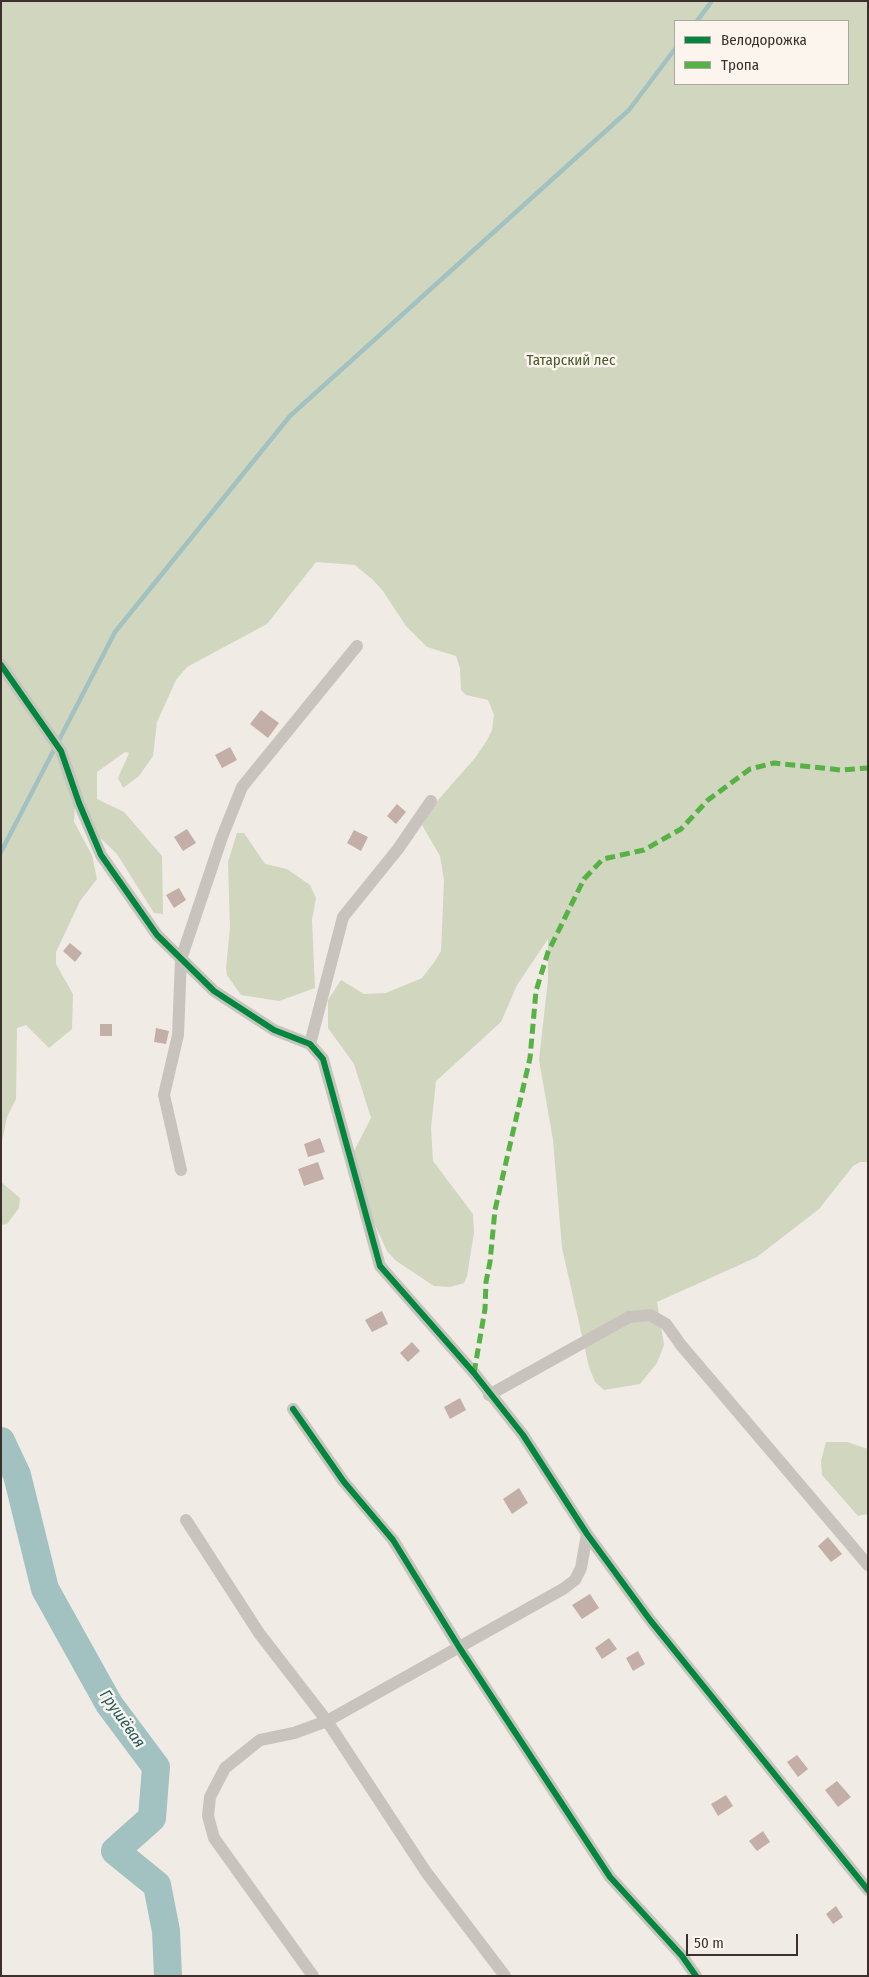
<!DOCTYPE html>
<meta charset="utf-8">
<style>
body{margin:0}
#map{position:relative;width:869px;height:1977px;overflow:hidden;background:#f0ebe5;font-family:"Fira Sans Condensed",sans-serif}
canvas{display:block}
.frame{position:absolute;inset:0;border:2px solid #3b302b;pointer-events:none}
.legend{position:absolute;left:674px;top:20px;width:175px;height:65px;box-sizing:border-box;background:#fbf5ee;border:1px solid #aea6a0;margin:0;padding:6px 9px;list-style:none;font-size:15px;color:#3b302b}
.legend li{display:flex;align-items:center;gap:10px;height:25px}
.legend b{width:25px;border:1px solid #aea6a0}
.scale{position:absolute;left:686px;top:1934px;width:112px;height:22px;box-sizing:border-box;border:2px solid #3b302b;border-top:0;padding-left:6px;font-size:15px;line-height:18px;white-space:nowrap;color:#3b302b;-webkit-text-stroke:4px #fbf5ee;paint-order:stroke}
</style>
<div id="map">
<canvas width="869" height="1977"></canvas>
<div class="frame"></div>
<ul class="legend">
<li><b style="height:6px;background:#00873e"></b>Велодорожка</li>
<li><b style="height:6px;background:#57b246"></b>Тропа</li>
</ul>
<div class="scale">50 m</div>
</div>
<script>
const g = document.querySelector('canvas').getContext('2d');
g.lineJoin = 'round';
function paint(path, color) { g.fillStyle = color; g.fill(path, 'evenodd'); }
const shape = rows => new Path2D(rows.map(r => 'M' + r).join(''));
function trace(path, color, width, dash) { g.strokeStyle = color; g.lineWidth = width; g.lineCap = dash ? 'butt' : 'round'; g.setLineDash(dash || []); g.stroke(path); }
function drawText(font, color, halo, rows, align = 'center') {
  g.font = font + ' "Fira Sans Condensed",sans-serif'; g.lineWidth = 5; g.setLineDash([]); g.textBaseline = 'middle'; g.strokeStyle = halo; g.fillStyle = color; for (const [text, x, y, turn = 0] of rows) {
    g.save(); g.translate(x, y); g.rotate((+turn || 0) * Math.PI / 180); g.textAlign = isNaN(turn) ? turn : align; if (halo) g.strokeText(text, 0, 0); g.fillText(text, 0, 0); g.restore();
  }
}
const green = shape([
 [1,1,868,1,868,1162,860,1162,853,1166,819,1209,757,1257,657,1302,664,1345,657,1363,640,1384,604,1390,595,1382,589,1367,562,1248,553,1140,539,1060,548,980,548,939,517,985,501,1022,436,1081,431,1128,433,1161,473,1214,474,1233,467,1276,464,1283,450,1287,434,1286,395,1260,387,1251,347,1165,371,1118,354,1064,328,1028,328,1000,341,980,364,994,386,993,422,978,435,961,441,951,444,881,440,856,422,825,431,808,475,758,486,742,492,730,494,715,488,700,466,695,461,690,460,668,456,656,427,647,406,626,383,591,373,580,355,565,316,562,267,624,187,667,176,680,157,722,153,756,139,776,123,788,118,778,129,753,125,752,97,772,97,799,124,812,162,856,163,914,154,913,117,854,92,830,76,790,74,822,92,855,97,879,80,901,56,952,56,964,73,994,72,1029,49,1048,26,1025,17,1028,16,1099,7,1117,1,1146],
 [675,21,848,21,848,84,675,84],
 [237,833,244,833,265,864,287,869,310,885,316,898,312,920,315,988,279,1001,241,995,227,975,226,968,230,928,228,862],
 [1,1182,20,1198,19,1208,7,1224,1,1225],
 [826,1442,847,1442,868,1449,868,1514,858,1516,822,1475,821,1461]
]);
const stream = shape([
 [697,21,712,1],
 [1,852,115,632,290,416,629,110,675,49]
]);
const river = shape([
 [1,1441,17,1475,45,1589,109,1704,156,1767,152,1818,115,1851,157,1885,166,1931,168,1976]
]);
const building = shape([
 [261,710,279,723,268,738,250,724],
 [230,747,237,760,222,768,215,755],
 [397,804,406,812,396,824,387,816],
 [187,829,196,843,183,851,174,837],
 [354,830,368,837,361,851,347,843],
 [179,888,186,900,174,908,166,895],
 [70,943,82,953,75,962,63,951],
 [100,1024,112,1024,112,1036,100,1036],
 [156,1028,169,1031,166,1044,154,1042],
 [320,1138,325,1152,308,1157,304,1144],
 [318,1162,324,1179,304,1186,298,1169],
 [382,1311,388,1324,372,1332,365,1320],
 [412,1342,420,1351,408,1362,400,1353],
 [460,1398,466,1410,450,1419,444,1407],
 [519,1488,528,1503,512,1514,503,1499],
 [828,1537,842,1554,831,1562,818,1546],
 [590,1594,599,1608,582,1619,572,1605],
 [609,1638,617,1649,602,1659,595,1648],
 [638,1651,645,1664,633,1671,626,1658],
 [797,1755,808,1769,798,1777,787,1762],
 [837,1781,851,1797,838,1807,825,1790],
 [726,1795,733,1806,718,1816,711,1804],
 [763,1831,770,1842,757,1851,749,1841],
 [836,1906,843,1917,833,1924,826,1914]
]);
const minor = shape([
 [1,665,61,751,79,803,101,855,157,935,214,991,274,1030,310,1044,323,1059,380,1266,474,1373,523,1435,587,1534,650,1620,868,1890],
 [310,1044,343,917,398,849,431,801],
 [181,1170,164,1095,178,1035,181,959,222,837,242,787,357,646],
 [489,1395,629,1317,650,1315,666,1324,681,1345,868,1565],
 [293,1409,344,1482,393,1540,459,1647,610,1877,682,1956,696,1976],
 [186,1520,259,1633,327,1721,426,1872,505,1976],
 [313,1976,214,1838,208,1816,210,1797,225,1768,260,1740,294,1733,327,1721,563,1589,575,1580,581,1568,587,1534]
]);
const quiet = shape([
 [474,1373,485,1309,486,1282,490,1262,495,1210,530,1058,536,991,548,952,584,879,603,859,644,850,681,829,708,800,750,769,774,763,841,770,868,768]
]);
const cycleway = shape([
 [1,665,61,751,79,803,101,855,157,935,214,991,274,1030,310,1044,323,1059,380,1266,474,1373,523,1435,587,1534,650,1620,868,1890],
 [293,1409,344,1482,393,1540,459,1647,610,1877,682,1956,696,1976]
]);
const parkNames = [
 ["Татарский лес",571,361]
];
const waterNames = [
 ["Грушёвая",122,1719,55]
];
paint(green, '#d1d6bf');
trace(stream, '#a1c2c1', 4.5);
trace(river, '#a1c2c1', 28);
paint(building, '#c3afa7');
trace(minor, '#c9c3be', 12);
trace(quiet, '#57b246', 5, [10, 5]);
trace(cycleway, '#00873e', 6);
drawText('15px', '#4a5a2e', '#fbf5ee', parkNames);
drawText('italic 16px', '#1f5a5e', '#fbf5ee', waterNames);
</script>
